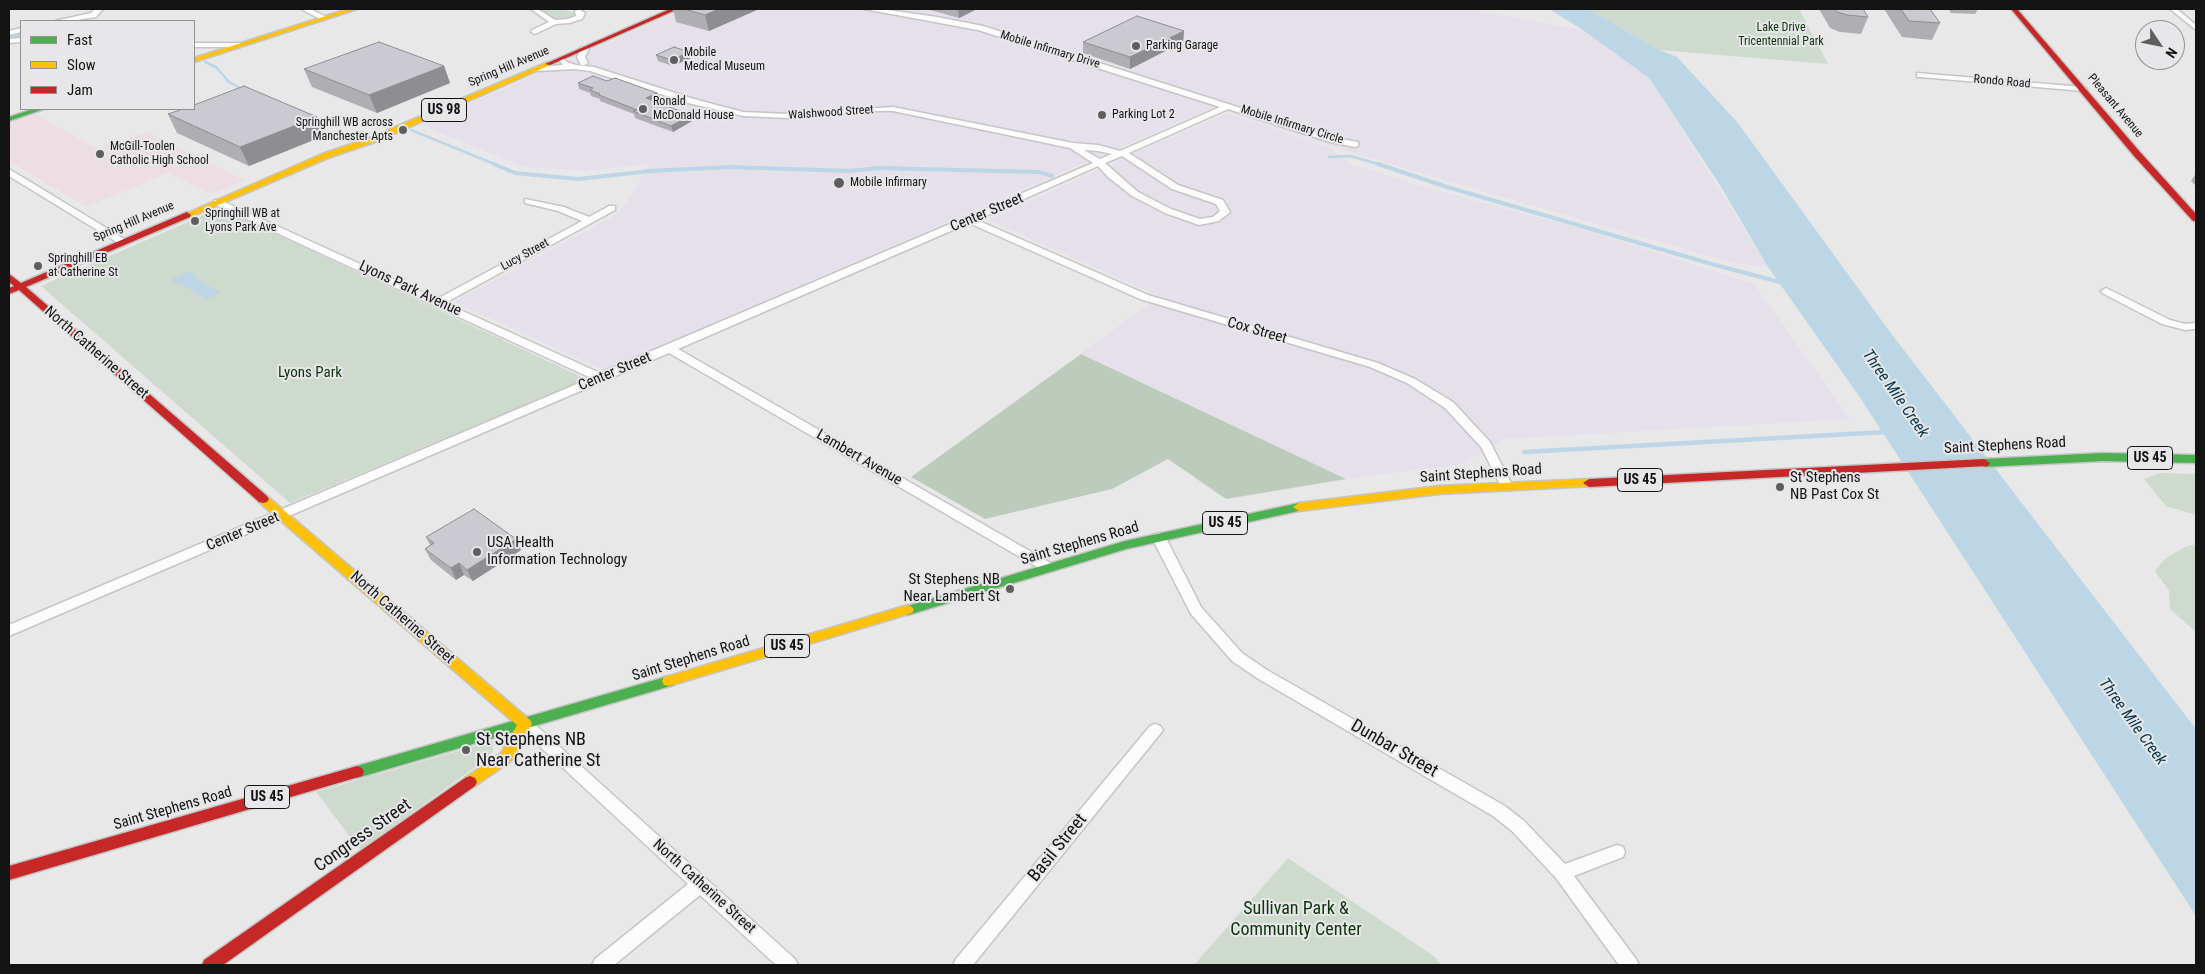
<!DOCTYPE html>
<style>
body{margin:0}
#map{position:relative;width:2205px;height:974px;overflow:hidden;background:#e8e8e9;font-family:"Roboto Condensed",sans-serif}
canvas{display:block}
.frame{position:absolute;inset:0;border:10px solid #131314;pointer-events:none}
.legend{position:absolute;left:20px;top:20px;width:175px;height:90px;box-sizing:border-box;background:#e7e7ea;border:1px solid #929294;margin:0;padding:6px 9px;list-style:none;font-size:15px;color:#131314}
.legend li{display:flex;align-items:center;gap:10px;height:25px}
.legend b{width:25px;border:1px solid #929294}
.north{position:absolute;left:2135px;top:20px;width:50px;height:50px;box-sizing:border-box;background:#e7e7ea;border:1px solid #929294;border-radius:50%;rotate:124deg;font-size:14px;font-weight:700;line-height:20px;text-align:center;color:#131314}
.north::after{content:'';display:block;margin:auto;width:18px;height:22px;background:#5e5e5f;clip-path:polygon(50% 0,100% 100%,50% 72%,0 100%)}
</style>
<div id="map">
<canvas width="2205" height="974"></canvas>
<div class="frame"></div>
<ul class="legend">
<li><b style="height:6px;background:#4caf50"></b>Fast</li>
<li><b style="height:6px;background:#ffc107"></b>Slow</li>
<li><b style="height:6px;background:#c62828"></b>Jam</li>
</ul>
<div class="north">N</div>
</div>
<script>
const g = document.querySelector('canvas').getContext('2d');
g.lineJoin = 'round';
function paint(path, color) { g.fillStyle = color; g.fill(path, 'evenodd'); }
const shape = rows => new Path2D(rows.map(r => 'M' + r).join(''));
function trace(path, color, width, dash) { g.strokeStyle = color; g.lineWidth = width; g.lineCap = dash ? 'butt' : 'round'; g.setLineDash(dash || []); g.stroke(path); }
function drawText(font, color, halo, rows, align = 'center') {
  g.font = font + ' "Roboto Condensed",sans-serif'; g.lineWidth = 4; g.setLineDash([]); g.textBaseline = 'middle'; g.strokeStyle = halo; g.fillStyle = color; for (const [text, x, y, turn = 0] of rows) {
    g.save(); g.translate(x, y); g.rotate((+turn || 0) * Math.PI / 180); g.textAlign = isNaN(turn) ? turn : align; if (halo) g.strokeText(text, 0, 0); g.fillText(text, 0, 0); g.restore();
  }
}
const education = shape([
 [34,114,96,148,147,132,245,180,211,194,168,173,86,207,9,161,9,123]
]);
const medical = shape([
 [685,9,1465,9,1583,30,1649,78,1768,267,1729,262,1500,196,1356,154,1214,107,604,370,454,302,619,213,650,164,586,171,524,167,421,125],
 [1228,113,1331,148,1349,163,1420,186,1579,228,1754,284,1850,419,1505,439,1463,464,1346,479,1081,354,1159,296,989,220,1134,153]
]);
const green = shape([
 [538,9,558,9,574,12,577,16,571,19,558,20],
 [1588,9,1799,9,1828,64,1659,50],
 [220,208,586,379,290,503,41,286],
 [2160,473,2196,474,2196,515,2166,506,2144,479],
 [2196,544,2196,632,2170,609,2169,591,2155,571,2165,559,2185,547],
 [493,741,493,751,489,757,360,850,316,792],
 [1288,858,1435,957,1441,965,1194,965]
]);
const forest = shape([
 [1081,354,1346,479,1226,499,1168,459,1112,489,985,519,911,477]
]);
const water = shape([
 [1549,9,1588,9,1659,50,1677,57,1738,123,1890,332,2196,729,2196,916,1859,396,1768,267,1720,185,1649,78,1583,30],
 [190,271,196,275,194,277,221,293,206,299,179,283,176,284,170,280]
]);
const streamFar2 = shape([
 [9,37,21,35],
 [205,62,216,67,229,82,244,90],
 [411,130,497,165],
 [1329,157,1350,156,1382,165]
]);
const streamFar1 = shape([
 [494,164,515,173,578,179,650,171,729,167,850,171,878,168,1039,172,1052,176],
 [1378,164,1447,187,1715,265,1784,283]
]);
const stream = shape([
 [1524,452,1887,432]
]);
const street = shape([
 [95,9,103,9,96,17,70,21,55,21,91,13,95,9],
 [301,9,310,9,329,18,322,20,301,9],
 [531,9,538,9,555,20,568,19,576,16,575,11,579,9,585,13,582,19,569,23,556,24,535,34,531,32,532,30,549,22,531,9],
 [864,9,881,9,937,17,983,26,1335,138,1358,142,1358,146,1355,147,1330,142,1228,109,1129,153,1178,185,1223,200,1230,212,1219,221,1199,225,1165,213,1132,196,1108,177,1098,166,977,220,1148,295,1378,363,1415,379,1453,402,1490,442,1513,487,1511,490,1503,490,1481,447,1445,408,1407,383,1370,367,1140,299,969,223,678,349,1054,565,1056,568,1054,571,1044,571,669,353,9,636,9,625,591,378,214,204,214,200,220,200,437,299,582,221,558,211,525,203,525,199,564,207,589,217,609,206,615,206,615,210,445,303,600,373,1093,163,1070,148,893,111,870,111,789,118,743,116,688,103,590,71,574,69,538,71,534,69,535,67,563,65,558,59,562,57,567,62,576,65,594,67,694,99,743,112,789,114,893,107,1073,143,1098,145,1120,151,1220,107,978,30,864,9],
 [1084,150,1098,151,1112,154,1100,159,1084,150],
 [1122,156,1172,189,1216,204,1220,211,1213,217,1200,219,1171,209,1138,192,1105,163,1122,156],
 [2170,9,2177,9,2196,25,2196,30,2170,9],
 [21,28,21,32,9,35,9,31,21,28],
 [21,38,21,42,9,43,9,39,21,38],
 [194,43,240,43,244,45,240,47,194,47,194,43],
 [582,47,589,49,585,57,588,63,584,65,581,65,577,57,582,47],
 [1917,73,2083,87,2087,89,2083,91,1920,77,1917,77,1917,73],
 [9,169,126,240,128,242,123,245,120,244,9,176,9,169],
 [2106,288,2170,320,2185,324,2196,323,2196,329,2185,330,2162,324,2102,293,2101,291,2106,288],
 [1159,533,1164,535,1166,538,1201,607,1242,653,1267,670,1505,806,1524,821,1565,864,1617,845,1623,847,1625,852,1623,857,1574,876,1636,959,1639,965,1619,965,1556,878,1512,831,1493,816,1257,678,1232,661,1191,614,1152,538,1154,535,1159,533],
 [525,718,530,720,795,959,798,965,776,965,700,895,614,965,592,965,595,959,688,884,520,728,517,724,520,720,525,718],
 [1155,724,1160,726,1163,730,1160,734,973,965,953,965,956,959,1150,726,1155,724]
]);
const fast = shape([
 [33,109,44,109,9,121,9,117,33,109],
 [2103,453,2196,455,2196,463,2103,461,1984,467,1978,463,1984,459,2103,453],
 [1299,503,1303,504,1305,507,1303,510,1126,549,908,615,904,613,902,610,904,607,1125,541,1299,503],
 [669,676,674,677,676,681,674,685,357,778,352,776,350,772,352,768,357,766,669,676]
]);
const slow = shape([
 [348,9,357,9,194,62,194,58,348,9],
 [548,62,550,63,550,65,378,141,328,158,190,217,187,218,183,215,322,154,372,137,548,62],
 [1589,479,1593,480,1595,483,1593,486,1439,494,1299,511,1293,507,1299,503,1439,486,1589,479],
 [263,495,267,496,530,720,532,724,511,761,475,786,470,788,465,786,463,782,465,778,501,753,517,725,259,502,257,499,259,496,263,495],
 [908,605,912,607,914,610,912,613,669,686,664,685,662,681,664,677,669,676,908,605]
]);
const jam = shape([
 [670,9,678,9,550,65,545,64,670,9],
 [2011,9,2017,9,2140,152,2196,214,2196,221,2193,221,2134,156,2011,9],
 [187,212,191,215,190,217,26,287,267,496,269,499,267,502,263,503,259,502,19,290,9,294,9,288,14,286,9,282,9,274,21,283,187,212],
 [1984,459,1990,463,1988,466,1589,487,1583,483,1589,479,1984,459],
 [357,766,362,768,364,772,362,776,9,880,9,866,357,766],
 [470,776,475,778,477,782,475,786,223,965,202,965,204,960,465,778,470,776]
]);
const wall = shape([
 [673,9,759,9,709,31,676,22],
 [927,9,977,9,959,18],
 [1819,9,1863,9,1868,17,1861,34,1840,32,1830,28],
 [1884,9,1930,9,1940,23,1932,40,1902,37],
 [1948,9,1978,9,1975,14,1951,13],
 [1184,31,1183,42,1130,69,1083,53,1083,42],
 [689,52,691,58,673,66,658,61,656,55],
 [444,66,450,83,377,113,312,87,304,69],
 [607,81,657,93,659,99,655,101,690,115,692,121,673,132,635,118,634,114,600,101,600,99,591,96,590,93,579,89,578,83],
 [168,114,326,135,249,166,177,133],
 [2196,173,2196,186,2191,181],
 [426,537,521,550,473,581,464,575,456,580,431,560,425,549,430,545]
]);
const shadedWall = shape([
 [719,9,759,9,709,31,705,15],
 [958,9,977,9,959,18],
 [1184,31,1183,42,1130,69,1130,57],
 [689,52,691,58,673,66,672,60],
 [444,66,450,83,377,113,369,95],
 [657,93,659,99,648,104,646,98],
 [690,115,692,121,673,132,671,126],
 [317,117,326,135,249,166,240,147],
 [516,539,521,550,473,581,467,570],
 [459,563,464,575,456,580,451,568]
]);
const building = shape([
 [684,9,719,9,705,15,684,9],
 [1835,9,1863,9,1868,17,1847,15,1837,12,1835,9],
 [1901,9,1930,9,1940,23,1909,21,1901,9],
 [1137,16,1184,31,1130,57,1083,42,1137,16],
 [379,42,444,66,369,95,304,69,379,42],
 [674,47,689,52,672,60,656,55,674,47],
 [593,76,607,81,615,78,657,93,646,98,690,115,671,126,633,111,637,110,599,95,600,94,590,90,593,88,578,83,593,76],
 [244,86,317,117,240,147,168,114,183,109,194,109,194,105,244,86],
 [474,509,516,539,467,570,459,563,451,568,425,549,434,543,426,537,474,509]
]);
const markers = [
 [1136,46,5,"#5e5e5f"],
 [674,60,5,"#5e5e5f"],
 [643,109,5,"#5e5e5f"],
 [1102,115,5,"#5e5e5f"],
 [403,130,5,"#5e5e5f"],
 [100,154,5,"#5e5e5f"],
 [839,183,6,"#5e5e5f"],
 [195,221,5,"#5e5e5f"],
 [38,266,5,"#5e5e5f"],
 [1780,487,5,"#5e5e5f"],
 [477,552,5,"#5e5e5f"],
 [1010,589,5,"#5e5e5f"],
 [466,750,5,"#5e5e5f"]
];
const farParknames = [
 ["Lake Drive",1781,28],
 ["Tricentennial Park",1781,42]
];
const farPoinames = [
 ["Parking Garage",1146,46],
 ["Mobile",684,53],
 ["Medical Museum",684,67],
 ["Ronald",653,102],
 ["McDonald House",653,116],
 ["Parking Lot 2",1112,115],
 ["Springhill WB across",393,123,"right"],
 ["Manchester Apts",393,137,"right"],
 ["McGill-Toolen",110,147],
 ["Catholic High School",110,161],
 ["Mobile Infirmary",850,183],
 ["Springhill WB at",205,214],
 ["Lyons Park Ave",205,228],
 ["Springhill EB",48,259],
 ["at Catherine St",48,273]
];
const farStreetnames = [
 ["Mobile Infirmary Drive",1050,50,17],
 ["Spring Hill Avenue",509,67,-23],
 ["Rondo Road",2002,82,5],
 ["Pleasant Avenue",2115,106,50],
 ["Walshwood Street",831,113,-4],
 ["Mobile Infirmary Circle",1292,125,17],
 ["Spring Hill Avenue",134,222,-23],
 ["Lucy Street",525,255,-29]
];
const shields = [
 [444,110,45],
 [2150,458,45],
 [1640,480,45],
 [1225,523,45],
 [787,646,45],
 [267,797,45]
];
const shieldNames = [
 ["US 98",444,110],
 ["US 45",2150,458],
 ["US 45",1640,480],
 ["US 45",1225,523],
 ["US 45",787,646],
 ["US 45",267,797]
];
const streetNames = [
 ["Center Street",987,213,-23],
 ["Lyons Park Avenue",410,289,25],
 ["Cox Street",1257,331,16],
 ["North Catherine Street",96,353,41],
 ["Center Street",615,372,-23],
 ["Saint Stephens Road",2005,446,-3],
 ["Lambert Avenue",859,458,30],
 ["Saint Stephens Road",1481,474,-4],
 ["Center Street",243,532,-23],
 ["Saint Stephens Road",1080,544,-16],
 ["North Catherine Street",402,618,41],
 ["Saint Stephens Road",691,659,-17],
 ["Saint Stephens Road",173,809,-16],
 ["North Catherine Street",704,887,42]
];
const parkNames = [
 ["Lyons Park",310,373]
];
const poiNames = [
 ["St Stephens",1790,478],
 ["NB Past Cox St",1790,495],
 ["USA Health",487,543],
 ["Information Technology",487,560],
 ["St Stephens NB",1000,580,"right"],
 ["Near Lambert St",1000,597,"right"]
];
const waterNames = [
 ["Three Mile Creek",1895,394,55],
 ["Three Mile Creek",2132,722,54]
];
const nearPoinames = [
 ["St Stephens NB",476,740],
 ["Near Catherine St",476,761]
];
const nearStreetnames = [
 ["Dunbar Street",1394,749,30],
 ["Congress Street",363,836,-35],
 ["Basil Street",1058,848,-51]
];
const nearParknames = [
 ["Sullivan Park &",1296,909],
 ["Community Center",1296,930]
];
paint(education, '#ecdee3');
paint(medical, '#e6e0eb');
paint(green, '#cedacd');
paint(forest, '#bdcbbc');
paint(water, '#bdd6e6');
trace(streamFar2, '#bdd6e6', 2.5);
trace(streamFar1, '#bdd6e6', 4);
trace(stream, '#bdd6e6', 4.5);
trace(street, '#c5c5c6', 3);
trace(fast, '#c5c5c6', 3);
trace(slow, '#c5c5c6', 3);
trace(jam, '#c5c5c6', 3);
paint(street, '#fcfcfc');
paint(fast, '#4caf50');
paint(slow, '#ffc107');
paint(jam, '#c62828');
paint(wall, '#aeaeb3');
paint(shadedWall, '#8d8d92');
paint(building, '#cacad0');
trace(building, '#8d8d92', 1);
for (const [x, y, r, color] of markers) { const dot = new Path2D(); dot.arc(x, y, r, 0, 2 * Math.PI); g.fillStyle = color; g.fill(dot); trace(dot, '#e7e7ea', 2); }
drawText('12px', '#0d330c', '#e7e7ea', farParknames);
drawText('12px', '#131314', '#e7e7ea', farPoinames, 'left');
drawText('12px', '#131314', '#e7e7ea', farStreetnames);
for (const [x, y, w] of shields) { const box = new Path2D(); box.roundRect(x - w / 2, y - 11.5, w, 23, 4); g.fillStyle = '#e7e7ea'; g.fill(box); trace(box, '#131314', 1); }
drawText('bold 14px', '#131314', null, shieldNames);
drawText('15px', '#131314', '#e7e7ea', streetNames);
drawText('15px', '#0d330c', '#e7e7ea', parkNames);
drawText('15px', '#131314', '#e7e7ea', poiNames, 'left');
drawText('italic 16px', '#05354b', '#e7e7ea', waterNames);
drawText('18px', '#131314', '#e7e7ea', nearPoinames, 'left');
drawText('18px', '#131314', '#e7e7ea', nearStreetnames);
drawText('18px', '#0d330c', '#e7e7ea', nearParknames);
</script>
